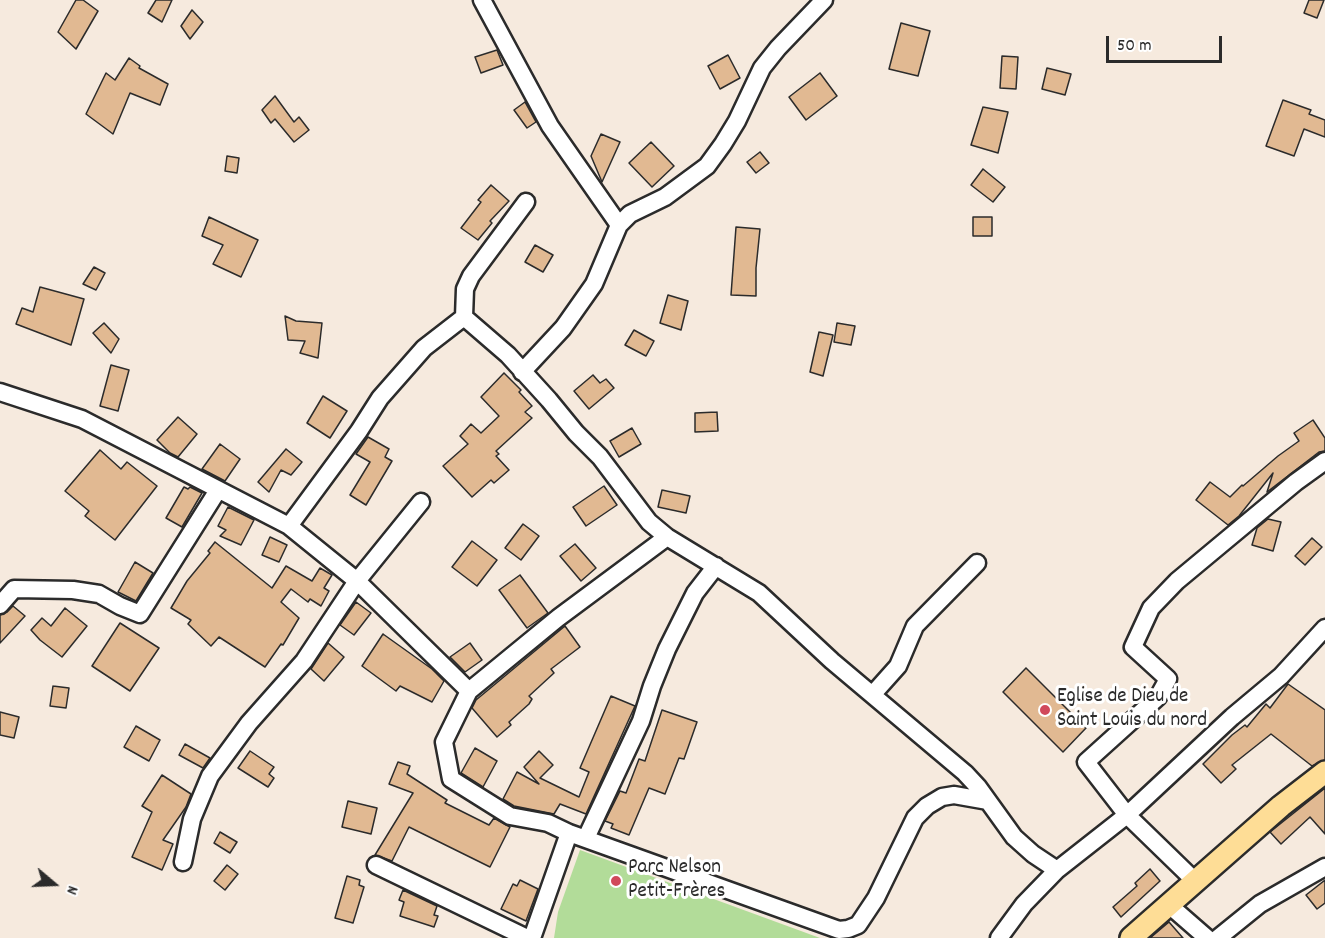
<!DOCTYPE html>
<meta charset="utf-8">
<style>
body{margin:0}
#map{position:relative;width:1325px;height:938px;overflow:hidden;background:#f6eade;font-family:Dekko,sans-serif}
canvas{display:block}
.north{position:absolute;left:24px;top:854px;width:60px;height:60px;-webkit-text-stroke:4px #fff;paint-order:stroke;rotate:109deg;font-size:16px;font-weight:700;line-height:24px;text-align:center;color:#2b2b2b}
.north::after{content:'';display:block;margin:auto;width:21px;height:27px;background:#2b2b2b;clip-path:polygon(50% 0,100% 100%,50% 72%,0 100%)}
.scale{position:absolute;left:1106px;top:36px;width:116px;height:27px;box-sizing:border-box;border:3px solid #2b2b2b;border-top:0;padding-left:8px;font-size:18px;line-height:21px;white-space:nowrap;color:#2b2b2b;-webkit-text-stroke:4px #fff;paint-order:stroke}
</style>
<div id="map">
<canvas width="1325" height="938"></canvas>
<div class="north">N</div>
<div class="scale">50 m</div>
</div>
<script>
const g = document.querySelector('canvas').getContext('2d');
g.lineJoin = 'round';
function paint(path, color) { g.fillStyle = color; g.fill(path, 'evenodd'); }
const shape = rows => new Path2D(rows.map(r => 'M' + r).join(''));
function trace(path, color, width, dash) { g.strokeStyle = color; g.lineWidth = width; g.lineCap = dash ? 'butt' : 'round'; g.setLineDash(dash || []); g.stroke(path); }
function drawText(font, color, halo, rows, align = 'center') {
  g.font = font + ' Dekko,sans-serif'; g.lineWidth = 6; g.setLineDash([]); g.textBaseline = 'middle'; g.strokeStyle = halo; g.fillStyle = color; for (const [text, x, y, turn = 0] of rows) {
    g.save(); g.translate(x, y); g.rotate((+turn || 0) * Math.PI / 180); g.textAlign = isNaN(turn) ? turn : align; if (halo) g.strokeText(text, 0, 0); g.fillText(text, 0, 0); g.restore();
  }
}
const green = shape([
 [580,850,820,938,554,938,558,912]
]);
const building = shape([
 [76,0,83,0,98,11,76,49,58,32,76,0],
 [156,0,172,0,162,22,148,13,156,0],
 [1309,0,1324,0,1317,18,1304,13,1309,0],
 [192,10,203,22,190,39,181,26,192,10],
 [901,23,930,31,918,76,889,69,901,23],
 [497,50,503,65,481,73,475,57,497,50],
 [728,55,740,78,720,89,708,66,728,55],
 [1002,56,1018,57,1016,89,1000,88,1002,56],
 [129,58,140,66,139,68,168,84,160,105,130,93,113,134,86,114,106,73,115,80,129,58],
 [1047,68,1071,74,1065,95,1042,89,1047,68],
 [820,73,837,96,806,120,789,97,820,73],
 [275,96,294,122,299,117,309,130,294,142,275,119,271,123,262,110,275,96],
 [1283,100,1311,110,1309,114,1325,120,1325,137,1304,129,1294,156,1266,146,1283,100],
 [525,102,536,122,527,128,514,110,525,102],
 [983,107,1008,112,998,153,971,145,983,107],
 [601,134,620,142,602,182,591,156,601,134],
 [651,142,674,166,652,187,629,163,651,142],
 [760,152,769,163,756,173,747,162,760,152],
 [227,156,239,158,237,173,225,171,227,156],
 [983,169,1005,187,993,202,971,185,983,169],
 [491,185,509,201,490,221,492,223,478,240,461,228,481,202,478,200,491,185],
 [209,217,258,240,241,277,213,264,223,245,202,236,209,217],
 [973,217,992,217,992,236,973,236,973,217],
 [736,227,760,229,756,268,756,296,731,295,736,227],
 [535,245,553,255,543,272,525,262,535,245],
 [94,267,105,273,96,290,83,284,94,267],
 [40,287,84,299,71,345,16,324,22,308,33,312,40,287],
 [668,295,688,301,681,330,660,323,668,295],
 [285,316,296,321,322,323,318,358,300,353,305,341,288,340,285,316],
 [104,323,119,339,111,353,93,333,104,323],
 [837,323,855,326,851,345,834,342,837,323],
 [634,330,654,341,646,356,625,345,634,330],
 [819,332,833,335,823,376,810,372,819,332],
 [111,365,129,370,118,411,100,406,111,365],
 [504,373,521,390,519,392,532,406,525,412,532,418,496,451,499,454,496,456,509,470,494,483,491,480,472,497,443,466,468,444,460,436,471,424,481,433,499,416,481,397,504,373],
 [593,375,600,383,606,379,614,388,589,409,574,391,593,375],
 [323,396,347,411,330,438,307,423,323,396],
 [717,412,718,431,695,432,695,413,717,412],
 [178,417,197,434,178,457,170,453,157,440,178,417],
 [1313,420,1325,438,1325,451,1319,452,1267,492,1273,473,1239,516,1228,525,1196,500,1210,482,1230,497,1242,485,1243,486,1278,456,1299,441,1294,433,1313,420],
 [632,428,641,444,619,457,610,441,632,428],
 [368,437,389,449,385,457,392,461,366,505,350,495,370,462,356,454,368,437],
 [220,444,240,459,225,481,202,469,220,444],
 [286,449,302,462,291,475,281,470,269,492,258,482,286,449],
 [100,450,121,469,127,462,157,486,115,540,85,516,89,511,65,491,100,450],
 [604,486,617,505,586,526,573,507,604,486],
 [184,487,188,489,190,487,202,493,182,527,166,518,184,487],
 [662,490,690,496,686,513,658,507,662,490],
 [228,507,254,520,241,545,220,536,226,530,218,526,228,507],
 [1268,519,1281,522,1273,551,1252,545,1257,528,1268,519],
 [523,524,539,536,521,560,505,548,523,524],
 [270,537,287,545,279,562,262,555,270,537],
 [1312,538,1322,547,1305,565,1295,556,1312,538],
 [472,541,497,560,477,586,452,567,472,541],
 [215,542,272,588,286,566,312,581,320,568,332,575,324,588,329,591,321,606,310,599,308,602,291,589,281,602,299,618,283,645,281,644,265,667,219,637,211,646,188,624,191,620,171,608,187,581,210,553,208,551,215,542],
 [575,544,596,568,581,581,560,556,575,544],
 [135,562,153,573,136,601,118,592,135,562],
 [520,575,548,613,527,628,499,590,520,575],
 [356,602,371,613,354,635,340,625,356,602],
 [13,606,25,616,0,643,0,615,7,612,13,606],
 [65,608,87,626,62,657,40,640,31,630,42,618,51,626,65,608],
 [120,623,159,648,130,691,92,666,120,623],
 [565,626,580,647,551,669,554,673,529,696,532,699,529,704,509,722,511,725,497,737,472,708,476,700,565,626],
 [383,634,432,669,444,681,432,702,400,686,396,691,362,666,383,634],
 [328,643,344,657,324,681,311,669,328,643],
 [470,643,482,660,465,672,450,657,470,643],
 [1026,668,1086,728,1063,752,1003,692,1026,668],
 [1288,684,1325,710,1325,760,1312,766,1271,734,1232,765,1236,769,1221,783,1203,764,1232,735,1245,725,1247,727,1266,704,1270,708,1288,684],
 [53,686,69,688,66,708,50,706,53,686],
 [611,696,635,706,586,814,560,804,554,814,514,806,503,799,517,772,539,784,524,767,539,751,553,765,540,778,579,797,589,772,580,768,611,696],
 [662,710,697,722,684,759,679,758,665,794,649,788,629,835,611,828,613,824,605,821,620,791,626,793,639,759,645,761,662,710],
 [0,712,19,717,14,738,0,735,0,712],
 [136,726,160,740,149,761,124,747,136,726],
 [185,744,210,758,203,768,179,755,185,744],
 [475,748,497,761,483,787,461,773,475,748],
 [250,751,274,767,269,774,274,778,268,787,238,768,250,751],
 [398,762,410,766,407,774,447,800,445,803,489,825,494,818,510,827,490,867,409,827,392,861,375,855,413,793,389,784,398,762],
 [162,775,191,794,186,807,163,840,173,844,162,870,132,857,152,812,142,806,162,775],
 [1325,788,1325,834,1310,817,1281,844,1270,832,1325,788],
 [348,801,377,808,371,834,342,827,348,801],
 [220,832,237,842,230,853,214,843,220,832],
 [227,865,238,874,225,890,214,881,227,865],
 [1150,869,1160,881,1121,917,1113,907,1137,886,1135,883,1150,869],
 [347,876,360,880,359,885,364,887,353,923,335,918,347,876],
 [520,880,538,889,526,921,501,909,513,884,517,886,520,880],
 [1325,880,1325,903,1317,909,1306,895,1325,880],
 [403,890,437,906,434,915,438,916,434,927,400,916,404,902,399,900,403,890],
 [1169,922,1183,938,1150,938,1169,922]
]);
const minor = shape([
 [482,0,550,126,619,225],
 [526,202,471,276,465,289,464,317,508,355,549,400,576,433,600,457,649,522,667,537,759,593,832,661,965,773,978,787,1014,837,1033,854,1057,870],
 [522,372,563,328,594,284,619,225,630,214,665,197,707,166,723,144,737,121,762,68,778,48,824,0],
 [0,392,82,419,289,526,357,581,469,691,444,742,451,779,510,816,548,823,569,833,532,938],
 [289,526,359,431,380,398,424,348,464,317],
 [0,605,14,589,73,590,99,594,120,606,140,614,218,490],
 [469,691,558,618,667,537],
 [873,694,898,666,915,626,977,563],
 [569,833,839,930,848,929,858,925,876,898,915,818,927,806,942,797,954,795,988,801],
 [586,838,641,721,652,686,667,649,695,593,716,566],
 [183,862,192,819,210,776,249,723,304,661,357,581,421,502],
 [376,865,527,938],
 [1196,882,1127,815,1086,762,1158,697,1168,679,1133,647,1151,608,1177,581,1296,482,1325,461],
 [1168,904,1207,938],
 [999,938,1024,904,1057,870,1127,815,1232,717,1281,676,1325,628],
 [1218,938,1260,904,1325,867]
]);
const major = shape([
 [1131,938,1281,806,1325,772]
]);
const markers = [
 [1045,710,6,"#d1495b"],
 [616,881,6,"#d1495b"]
];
const poiNames = [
 ["Eglise de Dieu de",1057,698],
 ["Saint Louis du nord",1057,722],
 ["Parc Nelson",628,869],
 ["Petit-Frères",628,893]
];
paint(green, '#b2dc99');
paint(building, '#e1b992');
trace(building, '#2b2b2b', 1.5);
trace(minor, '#2b2b2b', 21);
trace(major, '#2b2b2b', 26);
trace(minor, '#fff', 16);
trace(major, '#fedd96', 21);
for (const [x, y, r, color] of markers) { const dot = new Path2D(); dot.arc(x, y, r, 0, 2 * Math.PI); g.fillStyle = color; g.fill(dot); trace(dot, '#fff', 2); }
drawText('21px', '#2b2b2b', '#fff', poiNames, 'left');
</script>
